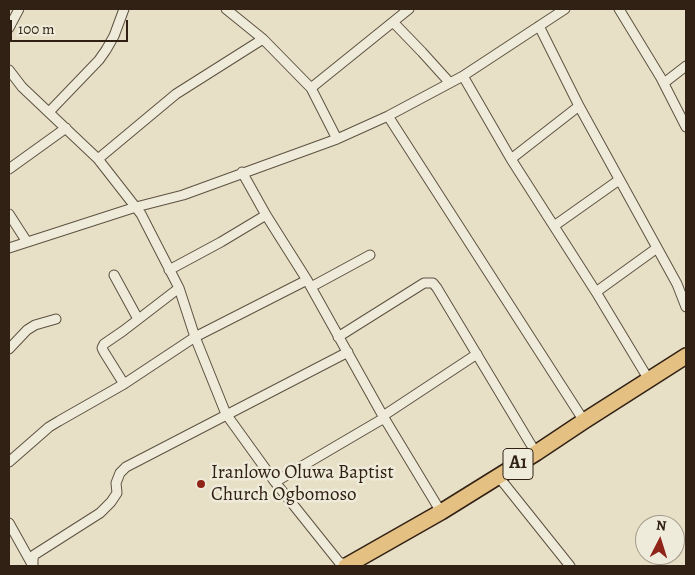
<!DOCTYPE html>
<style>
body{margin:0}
#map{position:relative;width:695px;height:575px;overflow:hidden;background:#e7e0c6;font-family:Alegreya,serif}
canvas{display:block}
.frame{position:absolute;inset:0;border:10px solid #312114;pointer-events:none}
.north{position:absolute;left:635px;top:515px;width:50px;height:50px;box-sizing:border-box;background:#efebda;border:1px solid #a39a8b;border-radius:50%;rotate:5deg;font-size:14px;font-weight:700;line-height:20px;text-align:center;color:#312114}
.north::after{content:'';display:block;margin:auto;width:18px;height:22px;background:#8f2418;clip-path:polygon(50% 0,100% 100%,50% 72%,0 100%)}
.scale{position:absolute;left:10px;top:20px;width:118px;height:22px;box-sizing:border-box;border:2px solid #312114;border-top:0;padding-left:6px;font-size:15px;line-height:18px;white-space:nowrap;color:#312114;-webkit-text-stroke:4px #efebda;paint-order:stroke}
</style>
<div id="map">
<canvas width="695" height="575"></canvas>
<div class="frame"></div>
<div class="north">N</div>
<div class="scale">100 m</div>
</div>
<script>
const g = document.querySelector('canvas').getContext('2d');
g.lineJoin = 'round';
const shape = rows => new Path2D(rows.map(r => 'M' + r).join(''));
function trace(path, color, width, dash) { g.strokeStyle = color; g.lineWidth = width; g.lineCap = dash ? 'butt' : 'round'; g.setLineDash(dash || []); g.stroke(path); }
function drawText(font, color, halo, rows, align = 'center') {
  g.font = font + ' Alegreya,serif'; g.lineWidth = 5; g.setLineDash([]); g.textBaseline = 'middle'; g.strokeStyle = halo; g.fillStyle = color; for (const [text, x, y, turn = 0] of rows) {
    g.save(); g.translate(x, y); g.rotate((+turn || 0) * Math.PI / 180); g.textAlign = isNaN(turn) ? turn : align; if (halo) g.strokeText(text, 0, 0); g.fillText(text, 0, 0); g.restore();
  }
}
const minor = shape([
 [226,9,263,39,311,88],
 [619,9,661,78,686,127],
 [393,22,422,52,450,83],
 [539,26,579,106,677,284,686,307],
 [9,28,19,9],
 [9,70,22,87,98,159,141,214,179,288,195,337,226,414,275,482,339,562,349,565,350,566],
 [463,76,511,159,596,292,649,380],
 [664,83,686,66],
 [49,112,99,60,106,50,114,36,124,9],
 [388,116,584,421],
 [337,139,311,88,409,9],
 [98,159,176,94,263,39],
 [511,159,579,106],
 [9,169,66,128],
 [242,172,266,215,307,280,383,416,441,512],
 [9,214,27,242],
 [554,226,619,180],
 [9,248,136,207,183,195,337,139,388,116,463,76,565,9],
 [169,270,221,242,266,215],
 [114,275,138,319],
 [311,287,370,255],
 [596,292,657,248],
 [338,337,424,283,433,283,437,288,536,453],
 [9,349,27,330,35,325,56,319],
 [124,384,104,352,102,348,104,344,123,331,179,288],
 [9,462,49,427,59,421,124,384,195,337,307,280],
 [498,476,570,566],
 [275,482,379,421,384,419,383,416,477,354],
 [9,523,33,566],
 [33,566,33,559,34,555,100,513,111,502,117,493,116,483,120,473,126,467,348,352]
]);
const trunk = shape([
 [346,566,441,512,536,453,584,421,686,356]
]);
const markers = [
 [201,484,5,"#8f2418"]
];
const shields = [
 [518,464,30]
];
const shieldNames = [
 ["A1",518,464]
];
const poiNames = [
 ["Iranlowo Oluwa Baptist",211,473],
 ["Church Ogbomoso",211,495]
];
trace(minor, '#5e5140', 11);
trace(trunk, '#312114', 18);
trace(minor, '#efebda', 9);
trace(trunk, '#e4c083', 15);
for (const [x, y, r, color] of markers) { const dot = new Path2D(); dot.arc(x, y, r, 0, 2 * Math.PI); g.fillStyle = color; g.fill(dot); trace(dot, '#efebda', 2); }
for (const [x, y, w] of shields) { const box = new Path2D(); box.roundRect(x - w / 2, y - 15.5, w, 31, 4); g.fillStyle = '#efebda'; g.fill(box); trace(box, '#312114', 1); }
drawText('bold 18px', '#312114', null, shieldNames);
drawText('19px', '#312114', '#efebda', poiNames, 'left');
</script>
